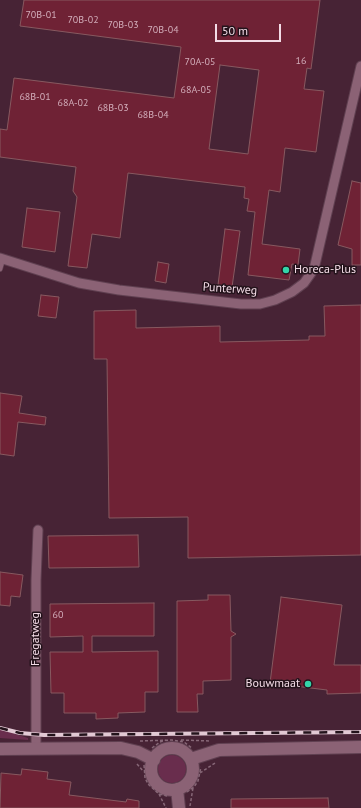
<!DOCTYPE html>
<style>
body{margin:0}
#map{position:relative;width:361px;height:808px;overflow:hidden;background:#472335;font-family:"PT Sans",sans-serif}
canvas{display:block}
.scale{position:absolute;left:215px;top:24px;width:66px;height:18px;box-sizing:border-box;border:2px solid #f3dbe6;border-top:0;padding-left:5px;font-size:12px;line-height:14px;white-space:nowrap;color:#f3dbe6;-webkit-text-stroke:3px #23131b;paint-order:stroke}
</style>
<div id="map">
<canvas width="361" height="808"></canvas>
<div class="scale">50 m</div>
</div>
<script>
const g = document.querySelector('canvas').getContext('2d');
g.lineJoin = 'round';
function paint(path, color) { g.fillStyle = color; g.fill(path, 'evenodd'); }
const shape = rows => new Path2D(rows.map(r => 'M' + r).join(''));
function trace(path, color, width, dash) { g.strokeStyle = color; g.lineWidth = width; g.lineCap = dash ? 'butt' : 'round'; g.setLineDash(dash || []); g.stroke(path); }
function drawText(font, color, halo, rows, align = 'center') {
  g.font = font + ' "PT Sans",sans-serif'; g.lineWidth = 3; g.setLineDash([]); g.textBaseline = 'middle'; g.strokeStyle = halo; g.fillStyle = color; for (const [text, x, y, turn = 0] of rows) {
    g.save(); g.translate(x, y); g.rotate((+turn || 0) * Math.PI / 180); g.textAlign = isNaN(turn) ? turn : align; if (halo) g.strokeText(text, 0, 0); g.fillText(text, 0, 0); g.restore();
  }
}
const green = shape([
 [0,729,28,738,28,740,0,738],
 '158 769a14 14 0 1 1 28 0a14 14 0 1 1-28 0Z'
]);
const building = shape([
 [24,0,320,0,311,69,307,68,304,89,324,91,316,152,285,148,280,192,269,190,262,244,300,249,298,265,292,264,289,280,248,275,255,212,247,211,249,199,244,198,245,187,128,173,120,238,92,234,87,268,68,266,77,197,73,191,76,167,0,157,0,129,7,130,14,78,174,98,181,47,20,26,24,0],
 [220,65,259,70,248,154,209,149,220,65],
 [352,181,361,183,361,265,352,265,352,249,338,245,352,181],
 [27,208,60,212,55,252,22,247,27,208],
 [225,229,240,231,232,287,218,285,225,229],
 [158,262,169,264,166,283,155,281,158,262],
 [41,295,59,297,56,318,38,316,41,295],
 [361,305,361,555,188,558,188,517,109,518,107,359,94,359,94,311,136,310,136,328,220,326,220,342,309,340,309,336,325,336,324,306,361,305],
 [0,393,22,396,19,413,46,417,45,425,18,422,14,456,0,454,0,393],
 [138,535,139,567,49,568,48,536,138,535],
 [0,572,23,575,20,597,11,596,10,606,0,605,0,572],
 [208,595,230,595,231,631,236,634,231,637,231,680,203,681,203,694,197,694,198,712,177,712,177,601,208,600,208,595],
 [281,597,342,605,334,665,361,665,361,693,327,694,327,690,270,683,281,597],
 [154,603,154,636,92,636,92,652,158,651,158,692,145,692,145,712,118,713,118,718,96,719,96,713,64,713,64,693,51,693,50,652,83,652,83,636,50,637,50,604,154,603],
 [22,769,48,772,47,779,71,782,69,795,126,802,127,799,139,801,139,808,0,808,1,773,21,775,22,769],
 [328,798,329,808,231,808,231,799,328,798]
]);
const path = shape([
 [181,740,211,741],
 [140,741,172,740,184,742,192,748],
 [152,748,160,742,166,740],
 [137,764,143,771],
 [144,765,145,778,148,784,159,794,167,796],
 [200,773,215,763],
 [187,792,194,787,198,781,201,767],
 [159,794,166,808],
 [190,806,193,788]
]);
const service = shape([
 [0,269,3,259]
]);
const minor = shape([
 [0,258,79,283,119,290,241,304,260,304,275,300,292,292,304,283,314,269,361,66],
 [36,749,36,580,38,530]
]);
const tertiary = shape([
 '151 769a21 21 0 1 1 42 0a21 21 0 1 1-42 0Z',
 [0,749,121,748,138,752,154,760],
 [191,759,219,750,361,747],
 [177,789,179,808]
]);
const rail = shape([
 [0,728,20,733,44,735,361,732]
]);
const markers = [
 [286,270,4,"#34d4a8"],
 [308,684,4,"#34d4a8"]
];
const numberNames = [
 ["70B-01",41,15],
 ["70B-02",83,20],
 ["70B-03",123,25],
 ["70B-04",163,30],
 ["16",301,61],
 ["70A-05",200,62],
 ["68A-05",196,90],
 ["68B-01",35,97],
 ["68A-02",73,103],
 ["68B-03",113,108],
 ["68B-04",153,115],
 ["60",58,615]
];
const poiNames = [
 ["Horeca-Plus",294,270],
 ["Bouwmaat",300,684,"right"]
];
const streetNames = [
 ["Punterweg",230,289,4],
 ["Fregatweg",36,639,-90]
];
paint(green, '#692d4d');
paint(building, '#6f2235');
trace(building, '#875960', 1);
trace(service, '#604051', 6);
trace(minor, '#604051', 11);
trace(tertiary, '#604051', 14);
trace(path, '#876777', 1.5, [3, 2]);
trace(service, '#8b6275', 4.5);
trace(minor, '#8b6275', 9);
trace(tertiary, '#8b6275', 12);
trace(rail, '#e2c9d4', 4);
trace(rail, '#23131b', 2.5, [8]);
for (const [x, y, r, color] of markers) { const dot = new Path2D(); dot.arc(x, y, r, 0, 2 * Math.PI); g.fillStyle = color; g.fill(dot); trace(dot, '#23131b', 1.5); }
drawText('10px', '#d2adba', null, numberNames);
drawText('12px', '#f3dbe6', '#23131b', poiNames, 'left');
drawText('12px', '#f3dbe6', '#23131b', streetNames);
</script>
